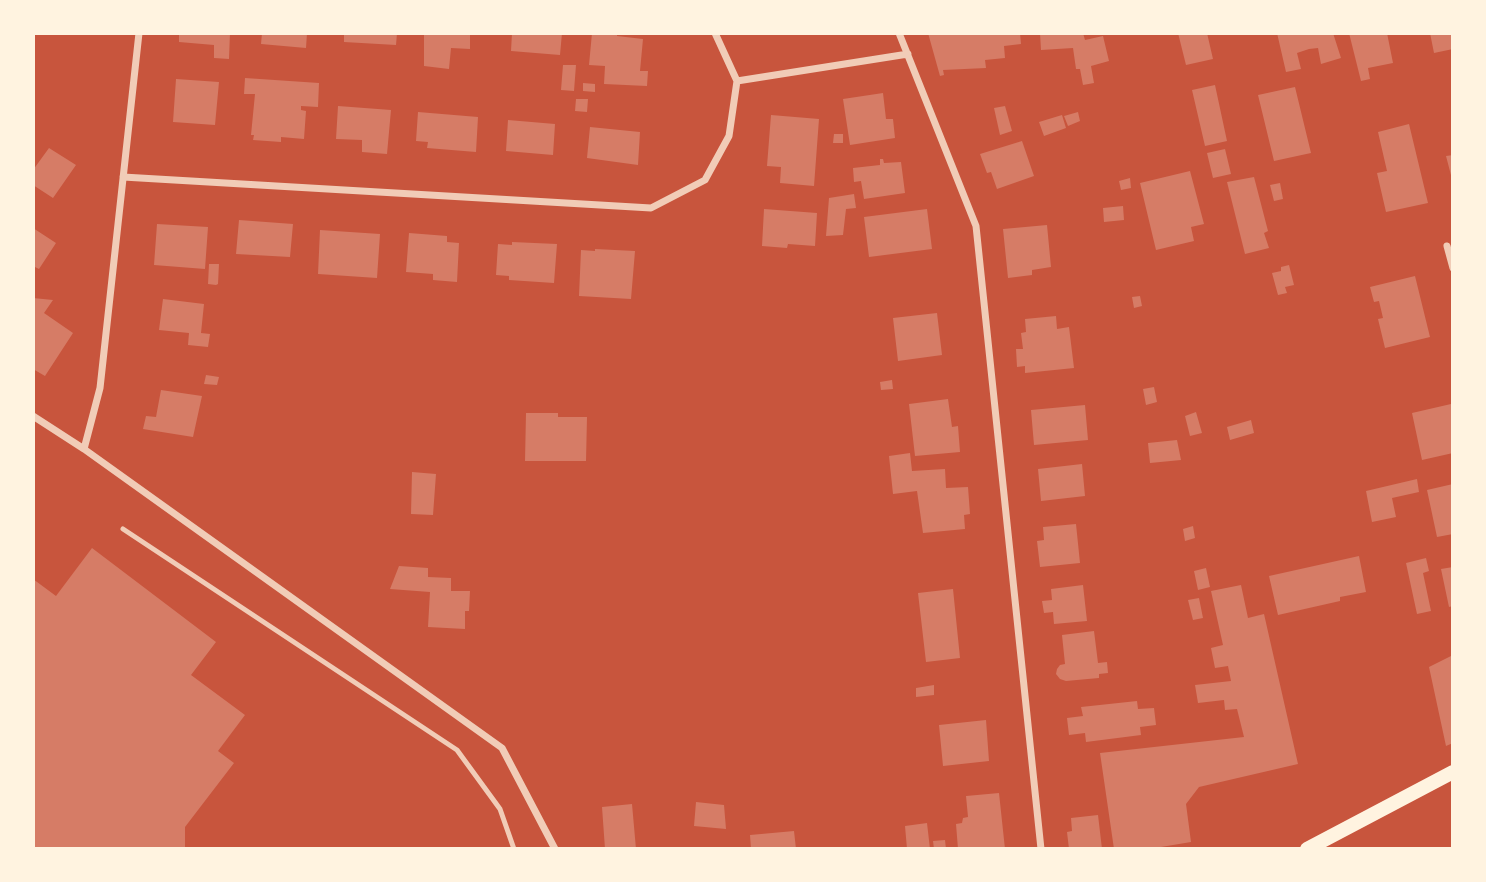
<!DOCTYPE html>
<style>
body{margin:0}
#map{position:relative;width:1486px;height:882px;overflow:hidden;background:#c8553d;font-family:"PT Sans Narrow",sans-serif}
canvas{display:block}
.frame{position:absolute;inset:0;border:35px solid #fff3e0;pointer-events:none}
</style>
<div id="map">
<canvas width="1486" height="882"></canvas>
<div class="frame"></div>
</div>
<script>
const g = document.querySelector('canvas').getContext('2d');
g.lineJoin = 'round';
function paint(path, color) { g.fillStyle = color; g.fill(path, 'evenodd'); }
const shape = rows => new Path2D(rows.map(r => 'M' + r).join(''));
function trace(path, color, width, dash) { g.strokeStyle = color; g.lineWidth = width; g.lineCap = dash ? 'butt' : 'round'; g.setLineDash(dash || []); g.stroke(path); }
const building = shape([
 [179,33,230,33,229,59,214,58,214,45,179,42],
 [262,33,307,33,306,48,261,44],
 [344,33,397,33,396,45,344,42],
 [424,33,470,33,470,49,451,48,449,69,424,66],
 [512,33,562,33,560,55,511,51],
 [592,33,617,33,617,36,643,39,640,71,648,71,647,86,604,84,605,66,589,65],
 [928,33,1020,33,1021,44,1004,46,1005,58,985,60,986,68,943,70,944,75,940,76],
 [1040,33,1083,33,1085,40,1103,36,1109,61,1091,66,1094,83,1083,85,1080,69,1076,69,1073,48,1041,50],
 [1178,33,1207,33,1213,59,1186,65],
 [1277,33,1333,33,1341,58,1321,64,1318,48,1309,49,1297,53,1301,69,1286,72],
 [1349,33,1387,33,1393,63,1368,68,1370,79,1361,81],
 [1430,33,1453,33,1453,49,1434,53],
 [563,65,576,65,574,91,561,90],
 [245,78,319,83,318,107,301,106,301,110,306,111,304,139,281,137,281,142,253,140,254,135,251,135,255,94,244,94],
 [176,79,219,82,215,125,173,122],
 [583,83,595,84,595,92,583,91],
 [1215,85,1227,141,1205,146,1192,90],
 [1295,87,1311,153,1274,161,1258,95],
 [883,93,886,119,893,119,895,138,850,145,843,99],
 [576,99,588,99,587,112,575,111],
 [338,106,391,110,387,154,362,152,362,140,336,139],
 [1005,106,1012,131,1000,135,994,108],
 [418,112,478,117,476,152,427,148,428,142,416,141],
 [1078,112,1080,121,1068,126,1064,116],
 [771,115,819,119,814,186,780,183,781,167,767,166],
 [1062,115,1066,128,1044,136,1039,122],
 [508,120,555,124,553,155,506,151],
 [1409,124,1428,203,1386,212,1377,173,1387,171,1378,132],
 [590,127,640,132,638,165,587,158],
 [834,134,843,134,843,143,833,143],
 [1022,141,1034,176,997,189,991,172,987,173,980,154],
 [49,148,76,165,53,198,33,185,33,170],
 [1225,149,1231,174,1213,178,1207,153],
 [1453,155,1453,179,1452,179,1446,156],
 [880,159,883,159,884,163,901,162,905,193,864,199,861,181,854,182,853,168,880,165],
 [1190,171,1204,224,1191,227,1194,241,1156,250,1140,183],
 [1254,177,1268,231,1264,233,1269,248,1245,254,1227,182],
 [1130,178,1131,188,1121,190,1119,181],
 [1280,183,1283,199,1274,201,1270,185],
 [854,194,856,208,846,209,843,235,826,236,829,198],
 [1123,206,1124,220,1104,222,1103,208],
 [764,209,817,213,815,246,788,244,787,248,762,246],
 [927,209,932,249,869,257,864,217],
 [239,220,293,224,290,257,236,254],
 [157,224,208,227,205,269,154,265],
 [1047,225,1051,267,1032,270,1032,275,1008,278,1003,229],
 [33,228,56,243,39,269,35,267,33,269],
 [320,230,380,234,377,278,318,274],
 [409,233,447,236,447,242,459,243,457,282,433,280,433,274,406,272],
 [512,242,557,244,554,283,509,280,509,276,496,275,498,244,512,245],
 [595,249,635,251,631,299,579,296,581,250,595,251],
 [209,264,219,264,218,284,216,285,208,284],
 [1289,265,1294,285,1285,287,1287,293,1278,295,1272,273,1281,271,1281,267],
 [1415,276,1430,337,1385,348,1378,319,1383,318,1379,301,1374,302,1370,287],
 [1140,296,1142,306,1134,308,1132,297],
 [33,298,53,300,44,313,73,333,45,376,33,369],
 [163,299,204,304,201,333,210,334,208,347,188,345,189,333,159,330],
 [937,313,942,355,898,361,893,318],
 [1056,316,1057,329,1069,327,1074,368,1025,373,1025,366,1017,367,1016,349,1023,349,1021,333,1026,332,1025,319],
 [206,375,219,377,217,385,204,384],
 [892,380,893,389,881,390,880,382],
 [1154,387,1157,402,1146,405,1143,389],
 [161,390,202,396,193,437,143,429,146,416,156,417],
 [948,399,952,427,958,426,960,452,915,456,909,404],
 [1451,404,1453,453,1422,460,1412,413],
 [1085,405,1088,440,1034,445,1031,410],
 [1196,412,1202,433,1190,436,1185,416],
 [526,413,558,413,558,417,587,417,586,461,525,461],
 [1251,420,1254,433,1230,440,1227,427],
 [1177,440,1181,460,1150,463,1148,443],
 [910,453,912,471,945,469,946,488,968,487,970,514,964,515,965,529,923,533,917,491,893,494,889,456],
 [1082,464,1085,496,1041,501,1038,469],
 [412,472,436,474,433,515,411,514],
 [1417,479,1419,492,1392,498,1396,517,1372,522,1366,491],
 [1453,484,1453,534,1437,537,1427,490],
 [1076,524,1080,563,1040,567,1037,541,1044,540,1043,527],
 [1193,526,1195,538,1185,541,1183,529],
 [92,548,216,642,191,675,245,715,218,751,234,763,185,827,185,849,33,849,33,579,56,596],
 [1359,556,1366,592,1340,597,1340,601,1278,615,1269,576],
 [1426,558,1429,571,1423,573,1431,611,1417,614,1406,563],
 [399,566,428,568,428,577,451,578,451,591,470,591,469,611,465,611,465,629,428,627,430,592,390,589],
 [1453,567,1453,606,1449,607,1441,569],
 [1206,568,1210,587,1198,590,1194,571],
 [1083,585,1087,621,1054,624,1053,612,1044,613,1042,601,1052,600,1051,589],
 [1241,585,1248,618,1264,614,1298,764,1199,787,1186,804,1191,842,1149,849,1114,849,1100,753,1244,737,1237,709,1225,710,1224,700,1198,703,1195,685,1231,681,1228,666,1215,668,1211,648,1223,645,1211,591],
 [953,589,960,658,926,662,918,593],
 [1199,598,1203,618,1193,620,1188,600],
 [1094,631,1098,663,1107,662,1108,673,1099,674,1099,678,1066,681,1060,679,1056,674,1057,669,1060,665,1065,664,1062,635],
 [1453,655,1453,743,1446,746,1429,667],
 [934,685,934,695,916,697,916,688],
 [1137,701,1138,709,1154,708,1156,725,1140,727,1141,735,1086,742,1085,733,1069,735,1067,718,1083,716,1081,707],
 [986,720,989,761,943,766,939,725],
 [999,793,1005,849,958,849,956,824,962,823,963,818,968,817,966,796],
 [696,802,724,805,726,829,694,826],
 [632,804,636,849,605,849,602,807],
 [1098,815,1102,849,1069,849,1067,832,1072,831,1071,818],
 [927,823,930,849,907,849,905,826],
 [794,831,796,849,751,849,750,835],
 [945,840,946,849,934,849,933,841]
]);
const service = shape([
 [123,529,457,750,500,809,514,849]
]);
const minor = shape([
 [139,33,100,388,84,449,502,748,555,849],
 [715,33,737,81,908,54],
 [899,33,976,226,1041,849],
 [123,177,651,208,705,180,729,136,737,81],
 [1447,246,1453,268],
 [33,416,84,449]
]);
const secondary = shape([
 [1307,849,1453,772]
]);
paint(building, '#d67c66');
trace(service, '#f1ccb7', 5);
trace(minor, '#f1ccb7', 7);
trace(secondary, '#fff3e0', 14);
</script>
